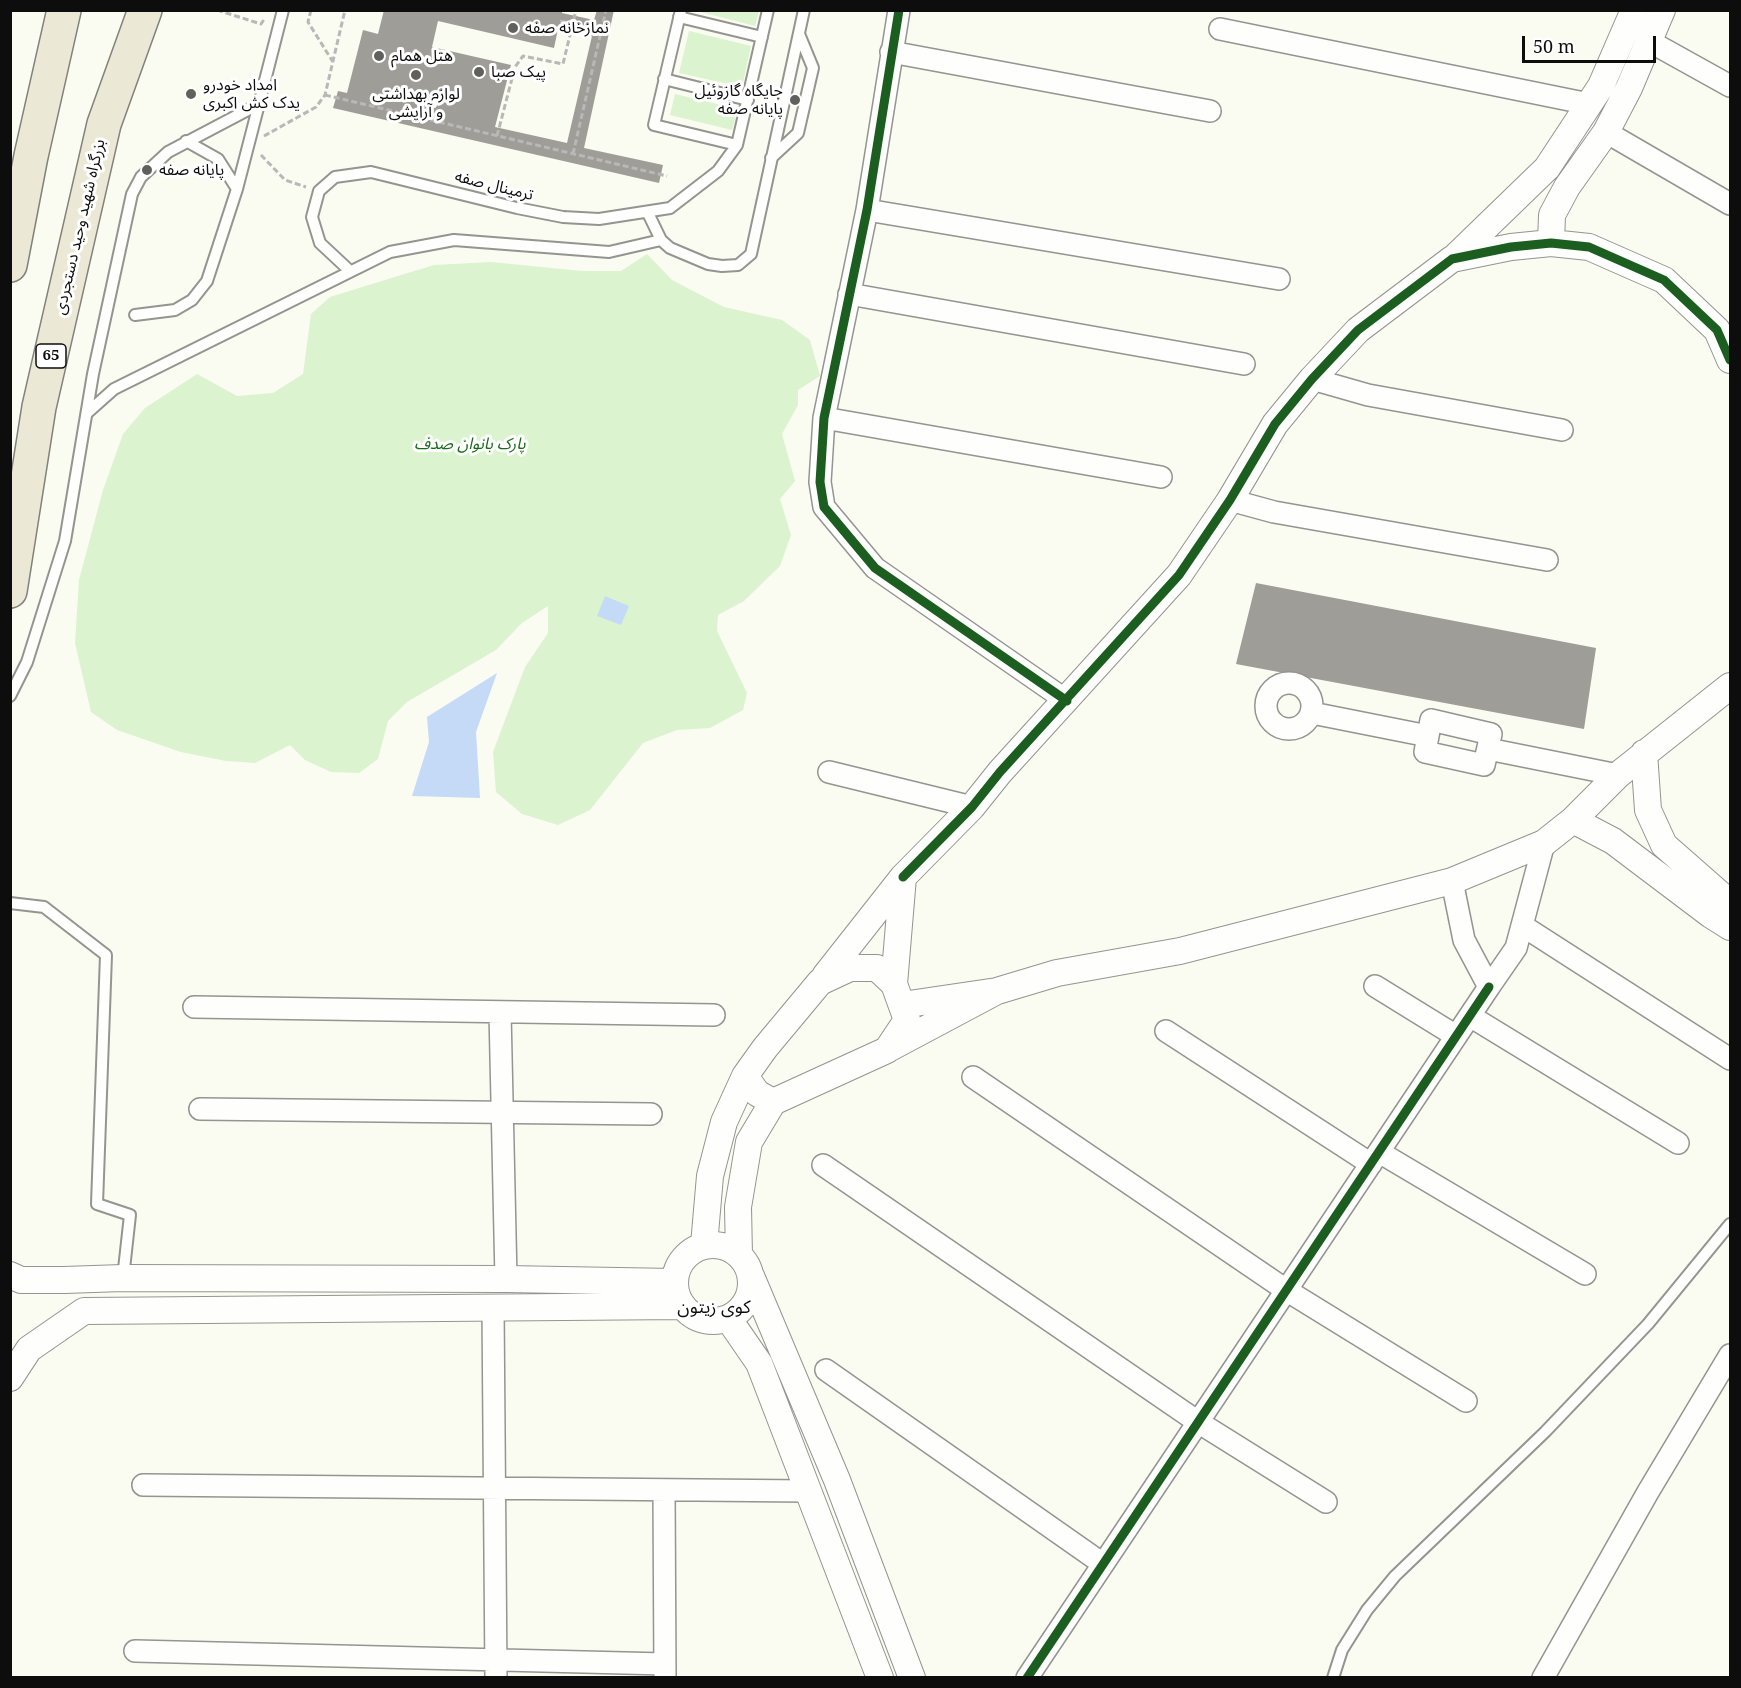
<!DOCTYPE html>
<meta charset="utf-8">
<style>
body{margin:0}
#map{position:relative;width:1741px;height:1688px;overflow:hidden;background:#fafbf1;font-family:"Noto Serif",serif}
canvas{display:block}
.frame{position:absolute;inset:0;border:12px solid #0d0d0d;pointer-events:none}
.scale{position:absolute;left:1522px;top:36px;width:134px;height:27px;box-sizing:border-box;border:3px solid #0d0d0d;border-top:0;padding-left:8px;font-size:18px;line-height:21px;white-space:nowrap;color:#0d0d0d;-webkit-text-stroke:4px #fff;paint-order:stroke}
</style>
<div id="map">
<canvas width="1741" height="1688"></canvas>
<div class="frame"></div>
<div class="scale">50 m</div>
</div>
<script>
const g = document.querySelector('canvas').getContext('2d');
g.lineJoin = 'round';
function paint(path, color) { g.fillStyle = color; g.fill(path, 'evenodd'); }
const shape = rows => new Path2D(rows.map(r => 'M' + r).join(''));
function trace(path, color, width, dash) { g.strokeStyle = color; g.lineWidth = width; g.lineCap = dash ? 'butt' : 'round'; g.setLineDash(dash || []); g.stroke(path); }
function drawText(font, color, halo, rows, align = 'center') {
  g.font = font + ' "Noto Serif","Noto Sans Arabic",serif'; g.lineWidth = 6; g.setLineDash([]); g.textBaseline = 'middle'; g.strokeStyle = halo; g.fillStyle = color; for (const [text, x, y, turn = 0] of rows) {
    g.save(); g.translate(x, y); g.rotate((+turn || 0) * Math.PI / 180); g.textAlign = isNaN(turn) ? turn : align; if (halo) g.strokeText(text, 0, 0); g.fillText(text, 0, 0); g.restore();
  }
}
const green = shape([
 [693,10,759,10,759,11,755,26],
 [689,31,751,46,742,87,679,73],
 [675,94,738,109,732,130,670,115],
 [647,254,672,280,724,307,782,320,810,340,820,376,798,390,798,405,782,434,795,481,780,499,791,535,780,566,744,601,718,615,717,631,747,693,743,710,710,728,677,730,643,743,590,810,558,825,522,814,496,792,493,752,525,667,548,633,548,606,522,623,496,650,407,702,388,721,378,759,359,773,331,772,305,760,290,745,255,763,226,761,181,752,117,730,91,712,75,643,79,580,103,490,123,434,145,408,197,374,237,396,273,393,303,374,311,314,330,297,388,279,434,265,491,262,582,271,621,271]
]);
const water = shape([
 [605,596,629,606,621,625,597,616],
 [497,673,476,732,480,798,412,796,429,742,427,717]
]);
const building = shape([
 [384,10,562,10,562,13,594,20,597,10,614,10,584,148,663,165,659,183,333,108,338,91,347,93,363,30,378,34],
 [438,21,554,48,558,29,592,36,567,143,495,127,511,65,432,47],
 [1256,583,1596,648,1584,729,1236,664]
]);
const path = shape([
 [217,10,261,24,265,18],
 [311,10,308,22,333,62],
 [560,21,601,30],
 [325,95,667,176],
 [264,136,316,107,325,95,345,10],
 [497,136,515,67,523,56,563,64,576,10],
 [573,154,606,10],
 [261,155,285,180,306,187]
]);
const service = shape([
 [681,10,654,125,737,145],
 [679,17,762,37],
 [664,79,748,100],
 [186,141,218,159,237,189],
 [771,158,798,133,813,68,799,34],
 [648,213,661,240],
 [350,271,320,243,312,217,319,191,335,177,371,172,517,208,563,217,599,219,670,208,718,171,737,145,768,10],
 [135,315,175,310,192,300,207,281,237,189,259,104],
 [87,413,114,389,390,252,454,240,609,252,661,240,670,248,708,264,722,266,738,265,751,254,804,10],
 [10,696,27,662,65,541,93,374,132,194,141,177,168,152,259,104,283,10],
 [10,903,44,907,106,955,97,1204,130,1215,123,1278],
 [1333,1678,1342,1650,1367,1610,1395,1576,1545,1432,1648,1324,1730,1224]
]);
const minor = shape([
 [899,10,867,210,824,418,820,482,824,507,875,568,1067,701],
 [1220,29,1589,104],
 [1649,41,1730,86],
 [891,52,1210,111],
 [1606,132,1730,204],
 [867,210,1279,279],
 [849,294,1244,364],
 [1312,379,1368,395,1562,430],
 [824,418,1161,477],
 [1230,500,1274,512,1547,560],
 '1266 706a23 23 0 1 1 46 0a23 23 0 1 1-46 0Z',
 [1312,713,1428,736],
 [1431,720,1491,734,1484,765,1425,752,1431,720],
 [1488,749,1618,775],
 [829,772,972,807],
 [1452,881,1464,940,1489,987,1516,948,1544,843],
 [1523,926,1730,1059],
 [1375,986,1456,1036],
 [194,1007,714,1015],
 [500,1012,506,1279],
 [1470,1016,1678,1143],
 [1166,1031,1371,1164],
 [973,1077,1286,1290,1466,1401],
 [200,1109,651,1114],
 [1379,1152,1585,1274],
 [823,1165,1198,1422,1326,1502],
 [493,1307,496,1678],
 [826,1370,1103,1564],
 [143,1485,808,1491],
 [664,1490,665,1677],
 [135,1651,665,1664],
 [1027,1678,1489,987],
 [1543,1678,1648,1492,1730,1355]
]);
const tertiary = shape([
 [1551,243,1552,215,1567,187,1606,132,1629,88,1662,10],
 [1453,259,1547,168,1601,86,1634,10],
 [1644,753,1648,810,1664,845,1730,903],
 [1573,820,1613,841,1711,915,1730,927],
 [903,877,972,807,1000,772,1179,575,1230,500,1275,424,1312,379,1358,330,1452,259,1511,247,1551,243,1589,247,1664,280,1717,330,1730,360],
 [850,968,877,968,894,984,907,1020,887,1050,773,1102,757,1093,745,1076,765,1048,820,982,850,968],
 [825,976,903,877,894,984],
 [997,991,1057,973,1180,951,1452,881,1544,843,1573,820,1618,775,1730,686],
 [890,1048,997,991,902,1005],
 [704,1245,710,1176,724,1122,745,1076],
 '675 1283a38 38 0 1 1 76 0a38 38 0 1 1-76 0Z',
 [739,1255,738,1207,749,1142,773,1102],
 [10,1275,21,1280,64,1280,123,1278,506,1279,674,1282],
 [751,1276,837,1480,912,1678],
 [728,1318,759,1363,880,1678],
 [10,1378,29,1349,84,1311,683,1306]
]);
const trunk = shape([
 [10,265,31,156,64,10],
 [10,591,39,407,104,124,145,10]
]);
const cycleway = shape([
 [899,10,867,210,824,418,820,482,824,507,875,568,1067,701],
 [903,877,972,807,1000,772,1179,575,1230,500,1275,424,1312,379,1358,330,1452,259,1511,247,1551,243,1589,247,1664,280,1717,330,1730,360],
 [1027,1678,1489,987]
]);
const markers = [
 [513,28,6,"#60605d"],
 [379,56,6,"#60605d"],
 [479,72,6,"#60605d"],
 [416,75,6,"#60605d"],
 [191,94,6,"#60605d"],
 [795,100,6,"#60605d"],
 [147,170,6,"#60605d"]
];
const shields = [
 [51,356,30]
];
const shieldNames = [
 ["65",51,356]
];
const poiNames = [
 ["نمازخانه صفه",525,28],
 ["هتل همام",391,56],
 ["پیک صبا",491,72],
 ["امداد خودرو",203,85],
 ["یدک کش اکبری",203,103],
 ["جایگاه گازوئیل",783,91,"right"],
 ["پایانه صفه",783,109,"right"],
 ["لوازم بهداشتی",416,94,"center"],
 ["و آرایشی",416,112,"center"],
 ["پایانه صفه",159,170]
];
const streetNames = [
 ["ترمینال صفه",494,186,14],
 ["بزرگراه شهید وحید دستجردی",80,227,-77]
];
const parkNames = [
 ["پارک بانوان صدف",470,444]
];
const neighbourhoodNames = [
 ["کوی زیتون",714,1308]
];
paint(green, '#dcf3cf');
paint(water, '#c5daf7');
paint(building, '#9e9d97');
trace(service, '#949490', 14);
trace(minor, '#949490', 24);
trace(tertiary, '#949490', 28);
trace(trunk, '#81817d', 36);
trace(path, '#b8b8b6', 3, [6, 3]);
trace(service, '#fefefd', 10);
trace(minor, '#fefefd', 21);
trace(tertiary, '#fefefd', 26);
trace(trunk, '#ebe8d6', 33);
trace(cycleway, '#1b5e20', 9);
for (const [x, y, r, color] of markers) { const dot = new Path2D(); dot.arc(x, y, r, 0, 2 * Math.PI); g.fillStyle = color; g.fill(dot); trace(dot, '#fff', 2); }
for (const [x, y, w] of shields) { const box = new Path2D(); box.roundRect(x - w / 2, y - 12, w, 24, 4.5); g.fillStyle = '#fff'; g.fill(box); trace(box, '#0d0d0d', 1.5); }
drawText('bold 15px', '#0d0d0d', null, shieldNames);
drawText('16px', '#0d0d0d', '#fff', poiNames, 'left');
drawText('16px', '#0d0d0d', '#fff', streetNames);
drawText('italic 16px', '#19691b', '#fff', parkNames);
drawText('18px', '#0d0d0d', '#fff', neighbourhoodNames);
</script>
